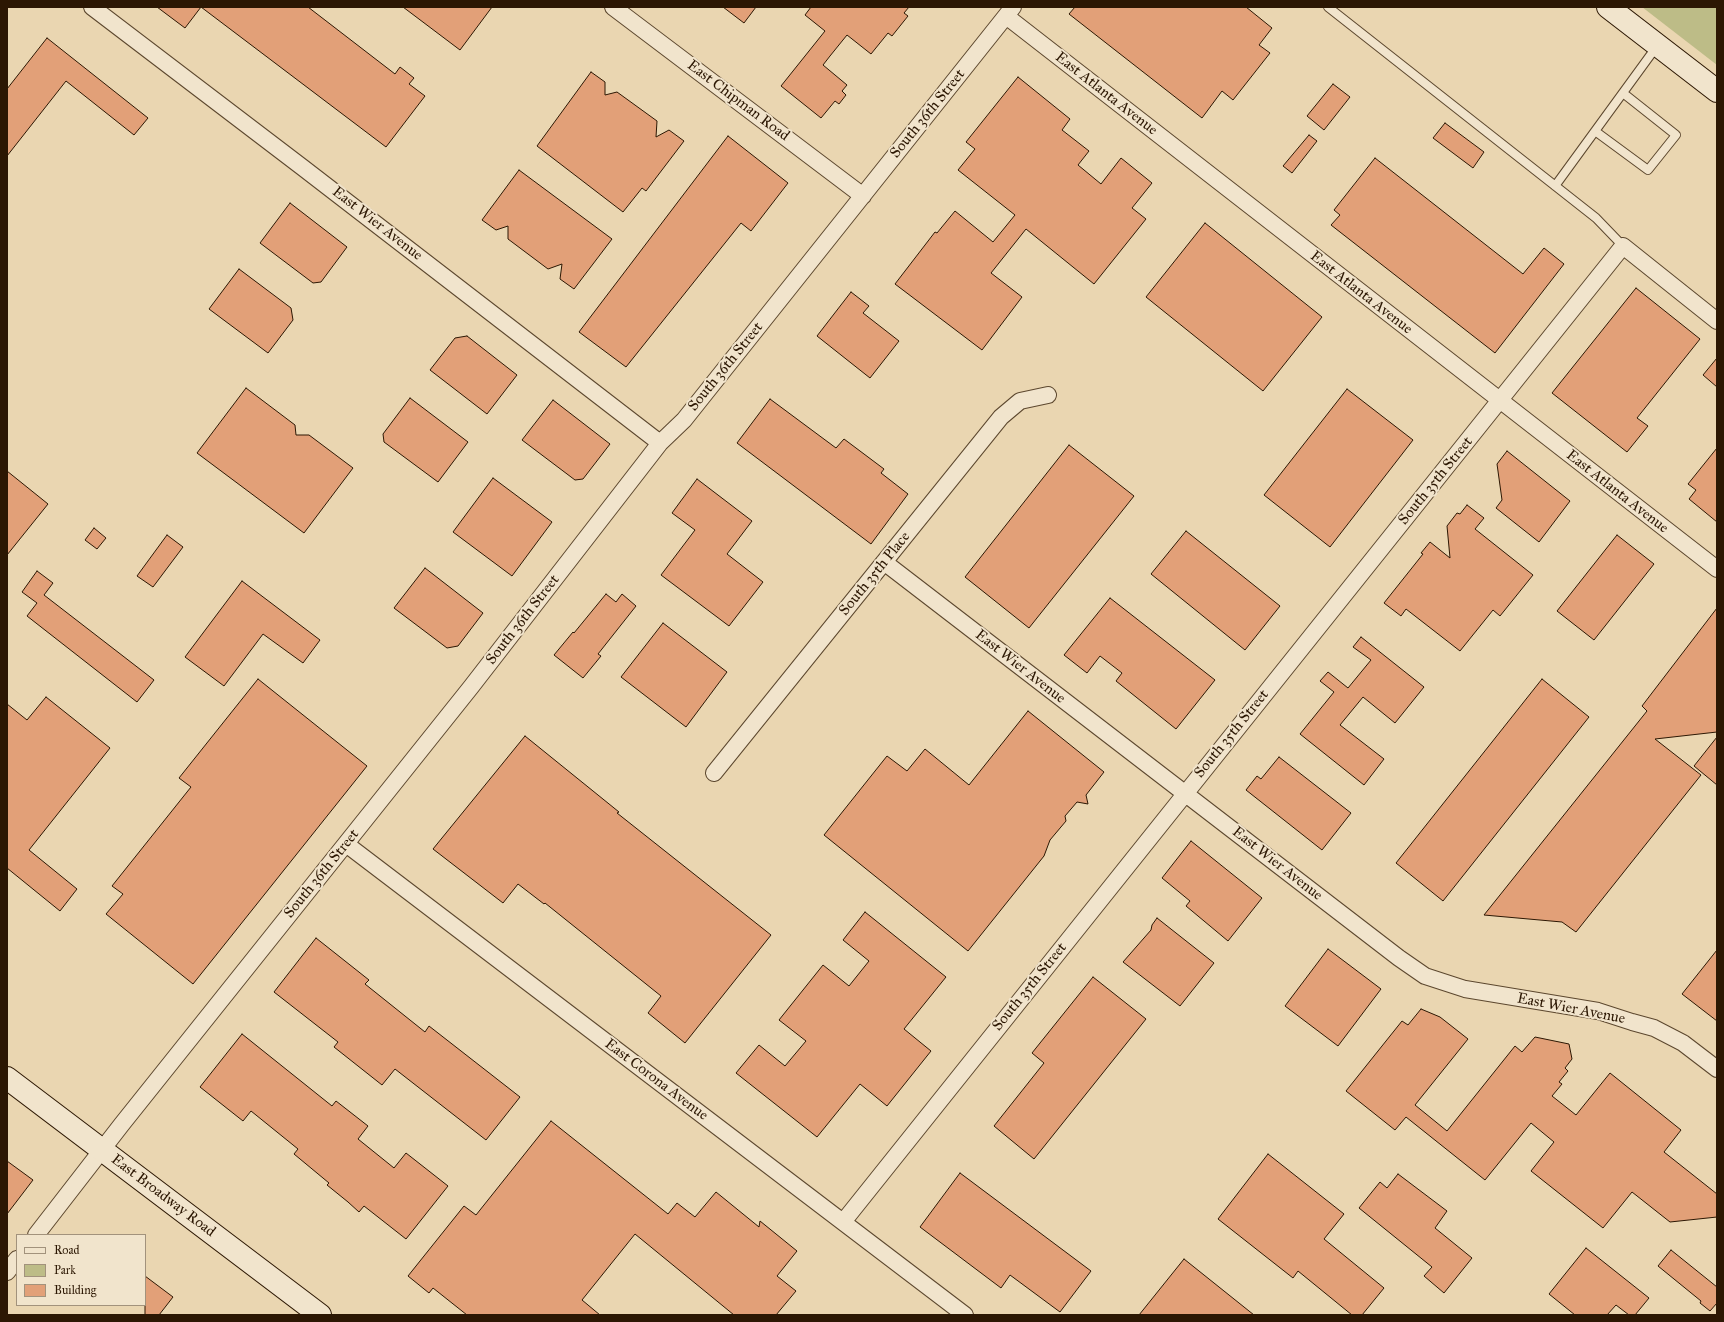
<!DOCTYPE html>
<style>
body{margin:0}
#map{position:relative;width:1724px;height:1322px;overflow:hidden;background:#ead6b1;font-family:"IM FELL Great Primer",serif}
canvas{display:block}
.frame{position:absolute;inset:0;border:8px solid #2c1703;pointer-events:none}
.legend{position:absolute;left:16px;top:1234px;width:130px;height:72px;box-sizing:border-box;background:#f1e4cc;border:1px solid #a2927c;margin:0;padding:5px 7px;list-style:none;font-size:12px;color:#2c1703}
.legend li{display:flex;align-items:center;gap:8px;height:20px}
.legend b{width:20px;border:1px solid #a2927c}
</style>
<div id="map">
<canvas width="1724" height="1322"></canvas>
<div class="frame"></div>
<ul class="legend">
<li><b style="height:5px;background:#f1e4cc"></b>Road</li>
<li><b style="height:11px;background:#bdbc87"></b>Park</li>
<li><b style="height:11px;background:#e2a078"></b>Building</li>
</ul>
</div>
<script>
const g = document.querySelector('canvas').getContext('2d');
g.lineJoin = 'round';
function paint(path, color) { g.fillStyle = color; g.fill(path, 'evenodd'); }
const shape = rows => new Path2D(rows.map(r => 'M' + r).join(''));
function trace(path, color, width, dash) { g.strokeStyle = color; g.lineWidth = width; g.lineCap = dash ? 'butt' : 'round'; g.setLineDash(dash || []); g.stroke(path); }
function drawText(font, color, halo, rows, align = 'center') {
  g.font = font + ' "IM FELL Great Primer",serif'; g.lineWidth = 4; g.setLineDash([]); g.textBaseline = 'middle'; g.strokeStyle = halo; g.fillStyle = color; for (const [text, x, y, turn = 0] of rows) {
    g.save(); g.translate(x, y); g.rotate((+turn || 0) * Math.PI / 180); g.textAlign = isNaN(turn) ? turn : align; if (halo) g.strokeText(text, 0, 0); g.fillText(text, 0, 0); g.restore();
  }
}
const green = shape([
 [1642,7,1717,7,1717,65]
]);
const building = shape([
 [157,7,201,7,185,28,157,7],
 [201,7,308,7,395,74,400,67,414,78,409,84,425,96,386,147,201,7],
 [403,7,492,7,460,50,403,7],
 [723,7,756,7,744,23,723,7],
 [811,7,909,7,904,13,908,16,892,36,888,33,871,54,847,35,830,56,823,65,847,85,842,91,846,95,839,104,835,101,821,118,781,86,825,31,805,15,811,7],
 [1075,7,1246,7,1272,28,1259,45,1270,53,1233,100,1222,91,1202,118,1069,14,1075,7],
 [47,38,148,118,134,135,66,81,7,156,7,89,47,38],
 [591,72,605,82,605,95,617,92,657,121,656,137,669,130,684,141,646,191,642,188,623,212,537,146,591,72],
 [1018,77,1070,119,1062,130,1089,151,1078,165,1101,184,1121,158,1152,183,1132,208,1146,219,1094,284,1026,229,991,273,1022,297,982,350,895,284,935,232,937,233,955,211,993,242,1015,215,958,170,975,149,966,142,1018,77],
 [1333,84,1350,97,1324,130,1307,116,1333,84],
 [1445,123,1484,152,1473,168,1433,138,1445,123],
 [1309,135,1317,141,1292,173,1283,166,1309,135],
 [728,136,788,183,751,231,741,223,626,367,579,332,728,136],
 [1375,158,1523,274,1544,248,1564,264,1495,353,1331,225,1340,215,1334,210,1375,158],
 [519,170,612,239,574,289,560,279,562,264,548,269,508,239,508,226,496,230,482,220,519,170],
 [290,203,347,247,321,282,313,283,260,243,290,203],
 [1205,223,1322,317,1263,391,1146,297,1205,223],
 [239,269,291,308,293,320,268,353,209,309,239,269],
 [1636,288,1700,339,1637,418,1648,426,1627,452,1552,393,1636,288],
 [851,292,869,306,863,313,899,341,870,378,817,336,851,292],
 [467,336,517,375,487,414,430,370,455,338,467,336],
 [1717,358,1717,387,1703,375,1717,358],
 [246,388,295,425,296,435,309,435,353,468,304,533,197,453,246,388],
 [1347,389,1413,440,1330,547,1264,495,1347,389],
 [410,398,468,442,438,482,384,442,383,434,410,398],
 [770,399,836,448,844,439,884,469,881,473,908,494,871,544,737,443,770,399],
 [553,400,610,444,583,479,575,480,522,440,553,400],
 [1069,445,1134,496,1029,628,965,577,1069,445],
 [1717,448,1717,522,1689,499,1696,490,1688,484,1717,448],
 [1507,451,1570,501,1539,542,1496,508,1502,500,1497,464,1507,451],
 [7,471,48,504,7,555,7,471],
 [493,478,552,522,512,576,453,532,493,478],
 [697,479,752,521,727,554,763,582,729,626,661,575,695,530,672,513,697,479],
 [1467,505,1484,518,1475,529,1533,575,1500,616,1493,610,1460,651,1406,609,1401,616,1384,603,1423,554,1421,553,1430,542,1450,558,1447,526,1457,513,1460,514,1467,505],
 [94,528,106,538,97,549,85,540,94,528],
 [1186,531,1280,606,1245,650,1151,574,1186,531],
 [167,535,183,547,153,587,137,576,167,535],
 [1617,535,1654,564,1594,640,1557,611,1617,535],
 [425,568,483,613,458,646,447,648,394,608,425,568],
 [37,571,53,583,44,595,154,680,137,702,27,616,37,603,22,592,37,571],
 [242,581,320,640,303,663,263,634,224,686,185,657,242,581],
 [606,594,616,602,622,594,636,606,598,654,601,656,583,678,554,655,573,632,574,633,606,594],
 [1110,598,1215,680,1176,729,1116,681,1122,673,1100,656,1087,673,1064,655,1110,598],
 [1717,608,1717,732,1655,739,1701,775,1576,932,1562,922,1484,915,1647,711,1642,706,1717,608],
 [663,623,727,672,686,727,621,677,663,623],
 [1361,637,1424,687,1395,723,1363,697,1340,725,1384,759,1364,785,1300,734,1334,692,1320,681,1328,672,1348,688,1371,660,1353,647,1361,637],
 [258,679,367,766,193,984,106,914,123,894,112,886,191,787,179,778,258,679],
 [1542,679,1589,717,1443,901,1396,863,1542,679],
 [46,697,110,748,29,850,77,889,60,911,7,868,7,704,27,720,46,697],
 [1028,711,1104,772,1086,795,1088,804,1077,802,1065,816,1066,821,1050,840,1044,856,968,951,824,835,887,756,907,771,925,749,969,785,1028,711],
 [525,736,619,812,617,813,771,935,685,1043,648,1013,661,996,545,903,544,904,518,884,503,903,433,849,525,736],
 [1717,737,1717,785,1694,766,1717,737],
 [1279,757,1351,813,1322,850,1246,790,1257,776,1261,779,1279,757],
 [1191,841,1262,898,1228,941,1186,906,1190,901,1162,878,1191,841],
 [865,912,946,977,904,1029,931,1051,887,1106,860,1084,817,1137,736,1073,759,1045,785,1066,806,1041,779,1020,823,965,849,986,869,961,843,940,865,912],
 [1157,918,1214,963,1180,1006,1123,962,1151,930,1152,925,1157,918],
 [316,938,369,980,365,984,425,1032,429,1026,520,1097,486,1140,395,1069,382,1085,334,1047,338,1042,274,992,316,938],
 [1328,949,1381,989,1338,1046,1285,1006,1328,949],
 [1717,950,1717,1021,1682,994,1717,950],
 [1093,977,1146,1019,1034,1159,994,1126,1044,1063,1032,1053,1093,977],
 [1421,1009,1440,1017,1468,1039,1415,1105,1447,1131,1515,1046,1522,1052,1535,1037,1569,1044,1572,1059,1565,1068,1568,1071,1559,1082,1562,1084,1552,1096,1576,1115,1610,1073,1681,1130,1664,1152,1717,1194,1717,1217,1670,1222,1632,1192,1603,1228,1531,1171,1554,1142,1531,1123,1485,1180,1406,1117,1395,1130,1346,1091,1402,1021,1408,1025,1421,1009],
 [242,1034,332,1106,336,1101,368,1126,358,1139,394,1168,406,1153,448,1186,406,1239,364,1206,359,1212,348,1202,327,1185,329,1183,294,1154,298,1149,251,1111,243,1121,200,1087,242,1034],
 [551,1121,668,1214,677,1203,695,1217,716,1192,759,1227,760,1221,797,1251,777,1276,796,1291,776,1315,734,1315,635,1234,582,1300,600,1315,467,1315,433,1288,429,1293,408,1276,464,1206,476,1215,551,1121],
 [1268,1154,1344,1214,1324,1239,1384,1288,1362,1315,1352,1315,1298,1271,1293,1278,1218,1219,1268,1154],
 [7,1161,33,1180,7,1214,7,1161],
 [960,1173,1091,1271,1060,1312,1010,1275,1001,1288,920,1227,960,1173],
 [1398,1174,1447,1211,1435,1228,1472,1258,1444,1293,1424,1276,1432,1267,1359,1208,1380,1182,1387,1188,1398,1174],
 [1586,1248,1649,1298,1635,1315,1629,1315,1616,1305,1607,1315,1575,1315,1549,1294,1586,1248],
 [1671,1250,1717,1287,1717,1303,1710,1311,1700,1303,1701,1301,1658,1266,1671,1250],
 [1184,1259,1254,1315,1139,1315,1184,1259],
 [145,1276,173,1297,159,1315,145,1315,145,1276]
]);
const lane = shape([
 [1328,7,1596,218,1623,246],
 [1595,131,1648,170,1676,135,1623,93],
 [1555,186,1657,46]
]);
const street = shape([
 [92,7,302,167,660,443],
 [613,7,863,196],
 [1006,16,1717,569],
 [884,562,1399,958,1425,976,1465,989,1598,1011,1632,1022,1654,1028,1683,1043,1717,1069],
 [714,773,1001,417,1020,401,1048,395],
 [346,844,965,1315],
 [843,1222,1623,246,1717,321],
 [36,1235,122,1124,471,687,660,443,684,420,1013,7],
 [7,1272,17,1259]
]);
const secondary = shape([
 [1608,7,1717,91],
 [7,1078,320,1315]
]);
const streetNames = [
 ["East Atlanta Avenue",1106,94,38],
 ["East Chipman Road",738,101,37],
 ["South 36th Street",928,114,-51],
 ["East Wier Avenue",377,224,38],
 ["East Atlanta Avenue",1361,293,38],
 ["South 36th Street",726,367,-51],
 ["South 35th Street",1436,481,-51],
 ["East Atlanta Avenue",1617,492,38],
 ["South 35th Place",875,574,-51],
 ["South 36th Street",523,620,-52],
 ["East Wier Avenue",1020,667,38],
 ["South 35th Street",1232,734,-51],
 ["East Wier Avenue",1277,864,38],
 ["South 36th Street",322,874,-51],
 ["South 35th Street",1030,987,-51],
 ["East Wier Avenue",1571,1009,11],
 ["East Corona Avenue",656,1080,37],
 ["East Broadway Road",163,1196,37]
];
paint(green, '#bdbc87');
paint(building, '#e2a078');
trace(building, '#2c1703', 1);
trace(lane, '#5c472e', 10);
trace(street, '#5c472e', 18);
trace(secondary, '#2c1703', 24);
trace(lane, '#f1e4cc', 8);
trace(street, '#f1e4cc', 16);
trace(secondary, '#f1e4cc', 22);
drawText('15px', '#2c1703', '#f1e4cc', streetNames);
</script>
